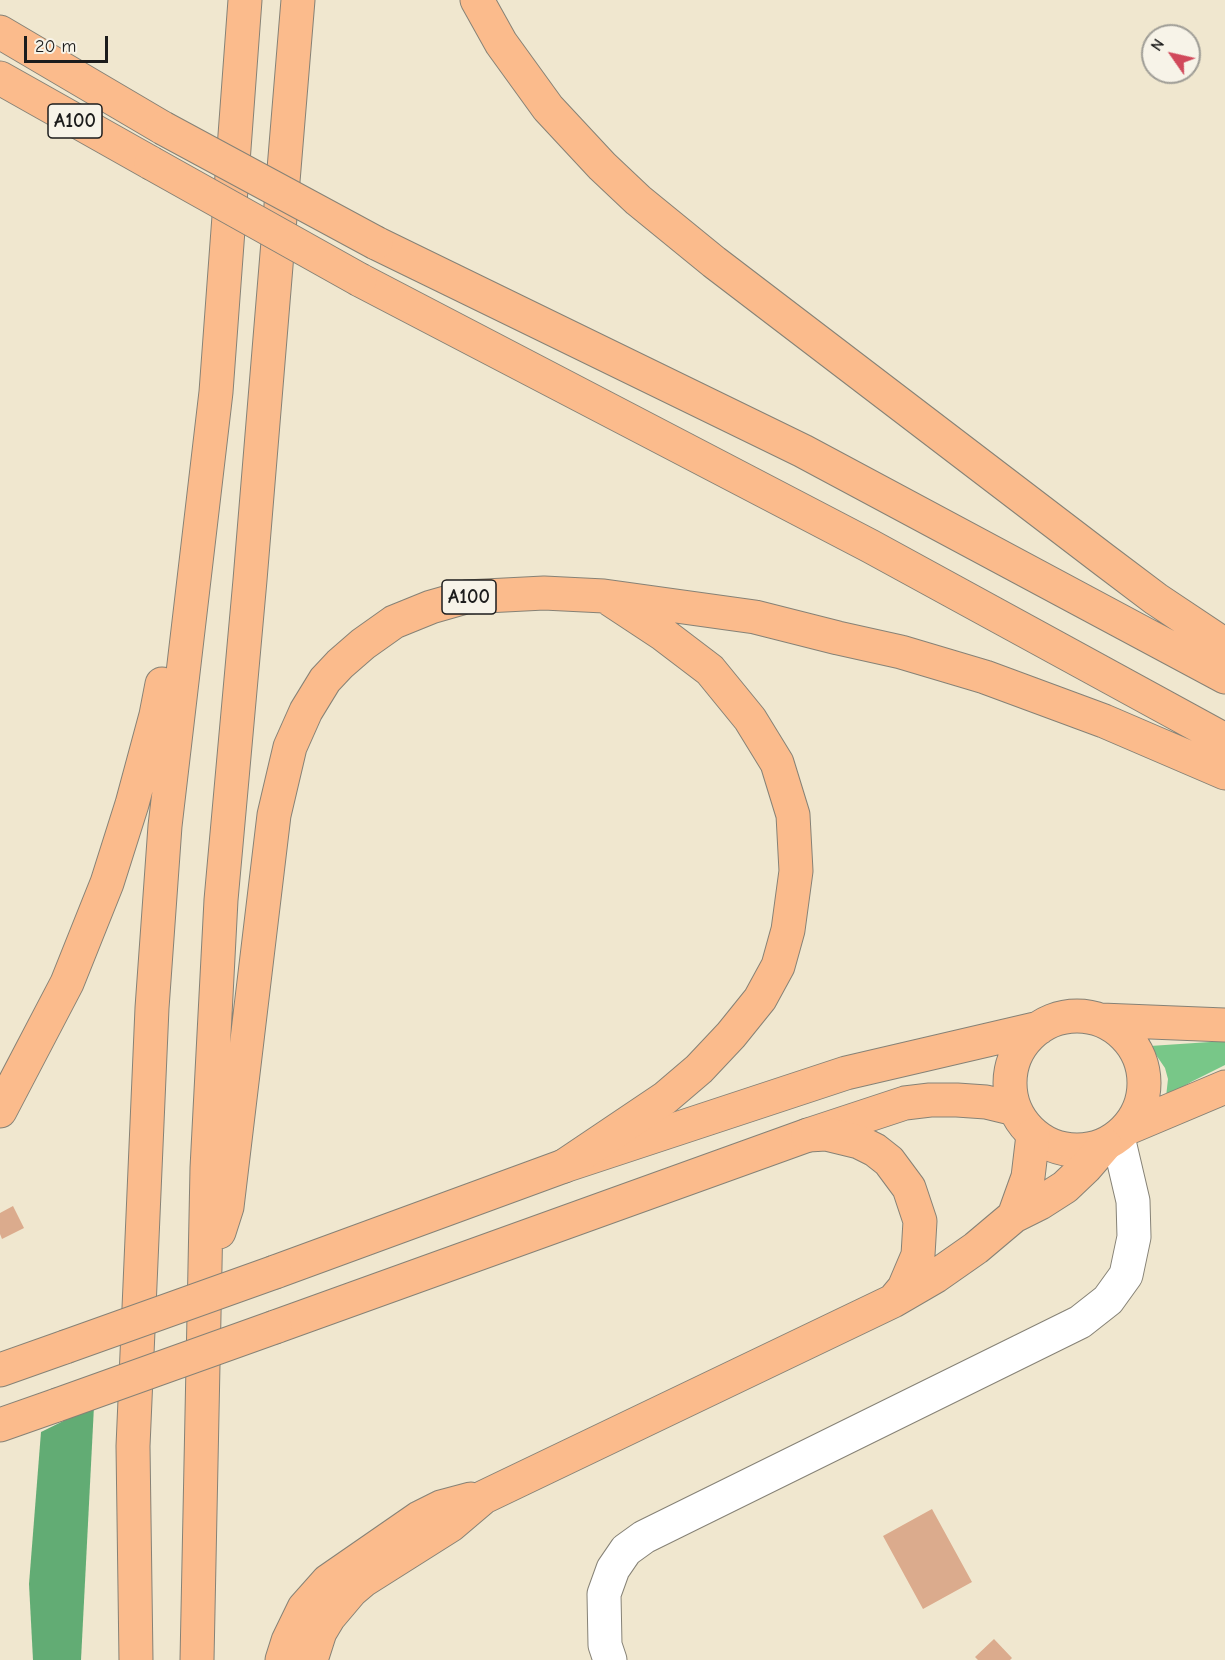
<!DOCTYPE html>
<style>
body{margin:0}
#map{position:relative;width:1225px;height:1660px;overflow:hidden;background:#f0e7cf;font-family:"Comic Neue",sans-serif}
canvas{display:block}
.north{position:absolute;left:1141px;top:24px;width:60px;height:60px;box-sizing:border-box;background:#f7f3e8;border:2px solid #9f9d96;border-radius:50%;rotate:304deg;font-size:16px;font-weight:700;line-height:24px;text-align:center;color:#1c1c1c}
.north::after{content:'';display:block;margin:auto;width:21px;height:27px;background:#d1495b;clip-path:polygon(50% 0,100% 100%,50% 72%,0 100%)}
.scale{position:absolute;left:24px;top:36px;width:84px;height:27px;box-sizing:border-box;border:3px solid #1c1c1c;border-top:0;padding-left:8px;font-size:18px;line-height:21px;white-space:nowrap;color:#1c1c1c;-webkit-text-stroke:4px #f7f3e8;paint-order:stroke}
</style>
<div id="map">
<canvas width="1225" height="1660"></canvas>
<div class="north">N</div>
<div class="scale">20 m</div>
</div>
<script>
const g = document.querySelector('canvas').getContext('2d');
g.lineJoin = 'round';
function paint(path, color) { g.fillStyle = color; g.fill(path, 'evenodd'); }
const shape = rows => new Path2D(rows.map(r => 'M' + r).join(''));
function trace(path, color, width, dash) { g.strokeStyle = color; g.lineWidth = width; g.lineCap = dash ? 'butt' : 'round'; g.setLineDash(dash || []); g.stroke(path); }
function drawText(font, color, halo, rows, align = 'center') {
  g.font = font + ' "Comic Neue",sans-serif'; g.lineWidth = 6; g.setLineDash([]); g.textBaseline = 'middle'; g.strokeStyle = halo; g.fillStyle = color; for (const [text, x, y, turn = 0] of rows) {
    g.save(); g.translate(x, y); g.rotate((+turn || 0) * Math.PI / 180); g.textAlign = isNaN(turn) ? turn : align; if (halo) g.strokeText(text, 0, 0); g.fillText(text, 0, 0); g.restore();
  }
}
const green = shape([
 [1225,1041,1225,1065,1191,1082,1166,1097,1168,1079,1165,1068,1150,1046]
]);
const forest = shape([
 [94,1406,81,1660,33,1660,29,1584,41,1432]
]);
const building = shape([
 [13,1206,24,1228,2,1239,0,1234,0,1213],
 [932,1509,972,1582,923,1609,883,1536],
 [994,1639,1012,1658,1010,1660,978,1660,975,1657]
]);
const minor = shape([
 [610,1660,605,1645,604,1594,613,1569,626,1550,644,1537,1080,1322,1108,1300,1126,1275,1134,1237,1133,1201,1118,1137]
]);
const major = shape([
 '1010 1083a67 67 0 1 1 134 0a67 67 0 1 1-134 0Z',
 [1101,1020,1225,1025],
 [1128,1128,1225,1087],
 [275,1272,564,1166,846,1073,1039,1028],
 [275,1327,808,1135,905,1103,930,1100,957,1100,986,1102,1015,1109],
 [0,1370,65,1347],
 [0,1425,57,1405]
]);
const highway = shape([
 [477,0,501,43,548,108,602,166,638,200,714,262,1103,559,1156,599,1225,645],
 [0,32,163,128],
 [0,78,151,163],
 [376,243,803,451,1225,677],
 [360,280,870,546,1225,740],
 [0,1111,67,983,107,883,132,804,156,715,162,684],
 [808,1135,826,1134,859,1142,875,1150,889,1161,909,1188,920,1221,918,1255,904,1288,894,1300],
 [564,1166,665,1098,699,1069,731,1035,760,999,778,966,788,930,796,871,793,815,777,763,750,719,710,670,664,635,611,600],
 [1014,1216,1028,1177,1033,1135],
 [219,1232,227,1207,274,815,290,747,306,711,325,680,340,664,363,644,394,622,431,607,466,597,544,593,604,596,755,617,838,638,901,652,985,677,1104,721,1225,773],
 [136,1660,133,1446,152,1008,165,826,216,392,245,0],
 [197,1660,207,1168,221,900,250,580,298,0],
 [282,1660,288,1641,304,1608,328,1581,419,1518,441,1507,471,1499],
 [311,1660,320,1632,329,1617,351,1591,364,1580,451,1525,484,1497,893,1301,936,1276,976,1248,1014,1216,1040,1203,1065,1187,1086,1167,1105,1145]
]);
const majorBridge = shape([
 [65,1347,275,1272],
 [57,1405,275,1327]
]);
const highwayBridge = shape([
 [163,128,376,243],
 [151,163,360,280]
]);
const shields = [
 [75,121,54],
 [469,597,54]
];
const shieldNames = [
 ["A100",75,121],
 ["A100",469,597]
];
paint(green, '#78c788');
paint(forest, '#62ac74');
paint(building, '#dbab8d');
trace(minor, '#868276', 35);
trace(major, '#868276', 35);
trace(highway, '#868276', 35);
trace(minor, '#fff', 33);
trace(major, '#fbbb8c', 33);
trace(highway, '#fbbb8c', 33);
trace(majorBridge, '#868276', 35, []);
trace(highwayBridge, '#868276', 35, []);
trace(majorBridge, '#fbbb8c', 33);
trace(highwayBridge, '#fbbb8c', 33);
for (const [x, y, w] of shields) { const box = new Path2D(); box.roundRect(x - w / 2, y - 17, w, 34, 4.5); g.fillStyle = '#f7f3e8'; g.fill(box); trace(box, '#1c1c1c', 1.5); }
drawText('bold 20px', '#1c1c1c', null, shieldNames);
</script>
